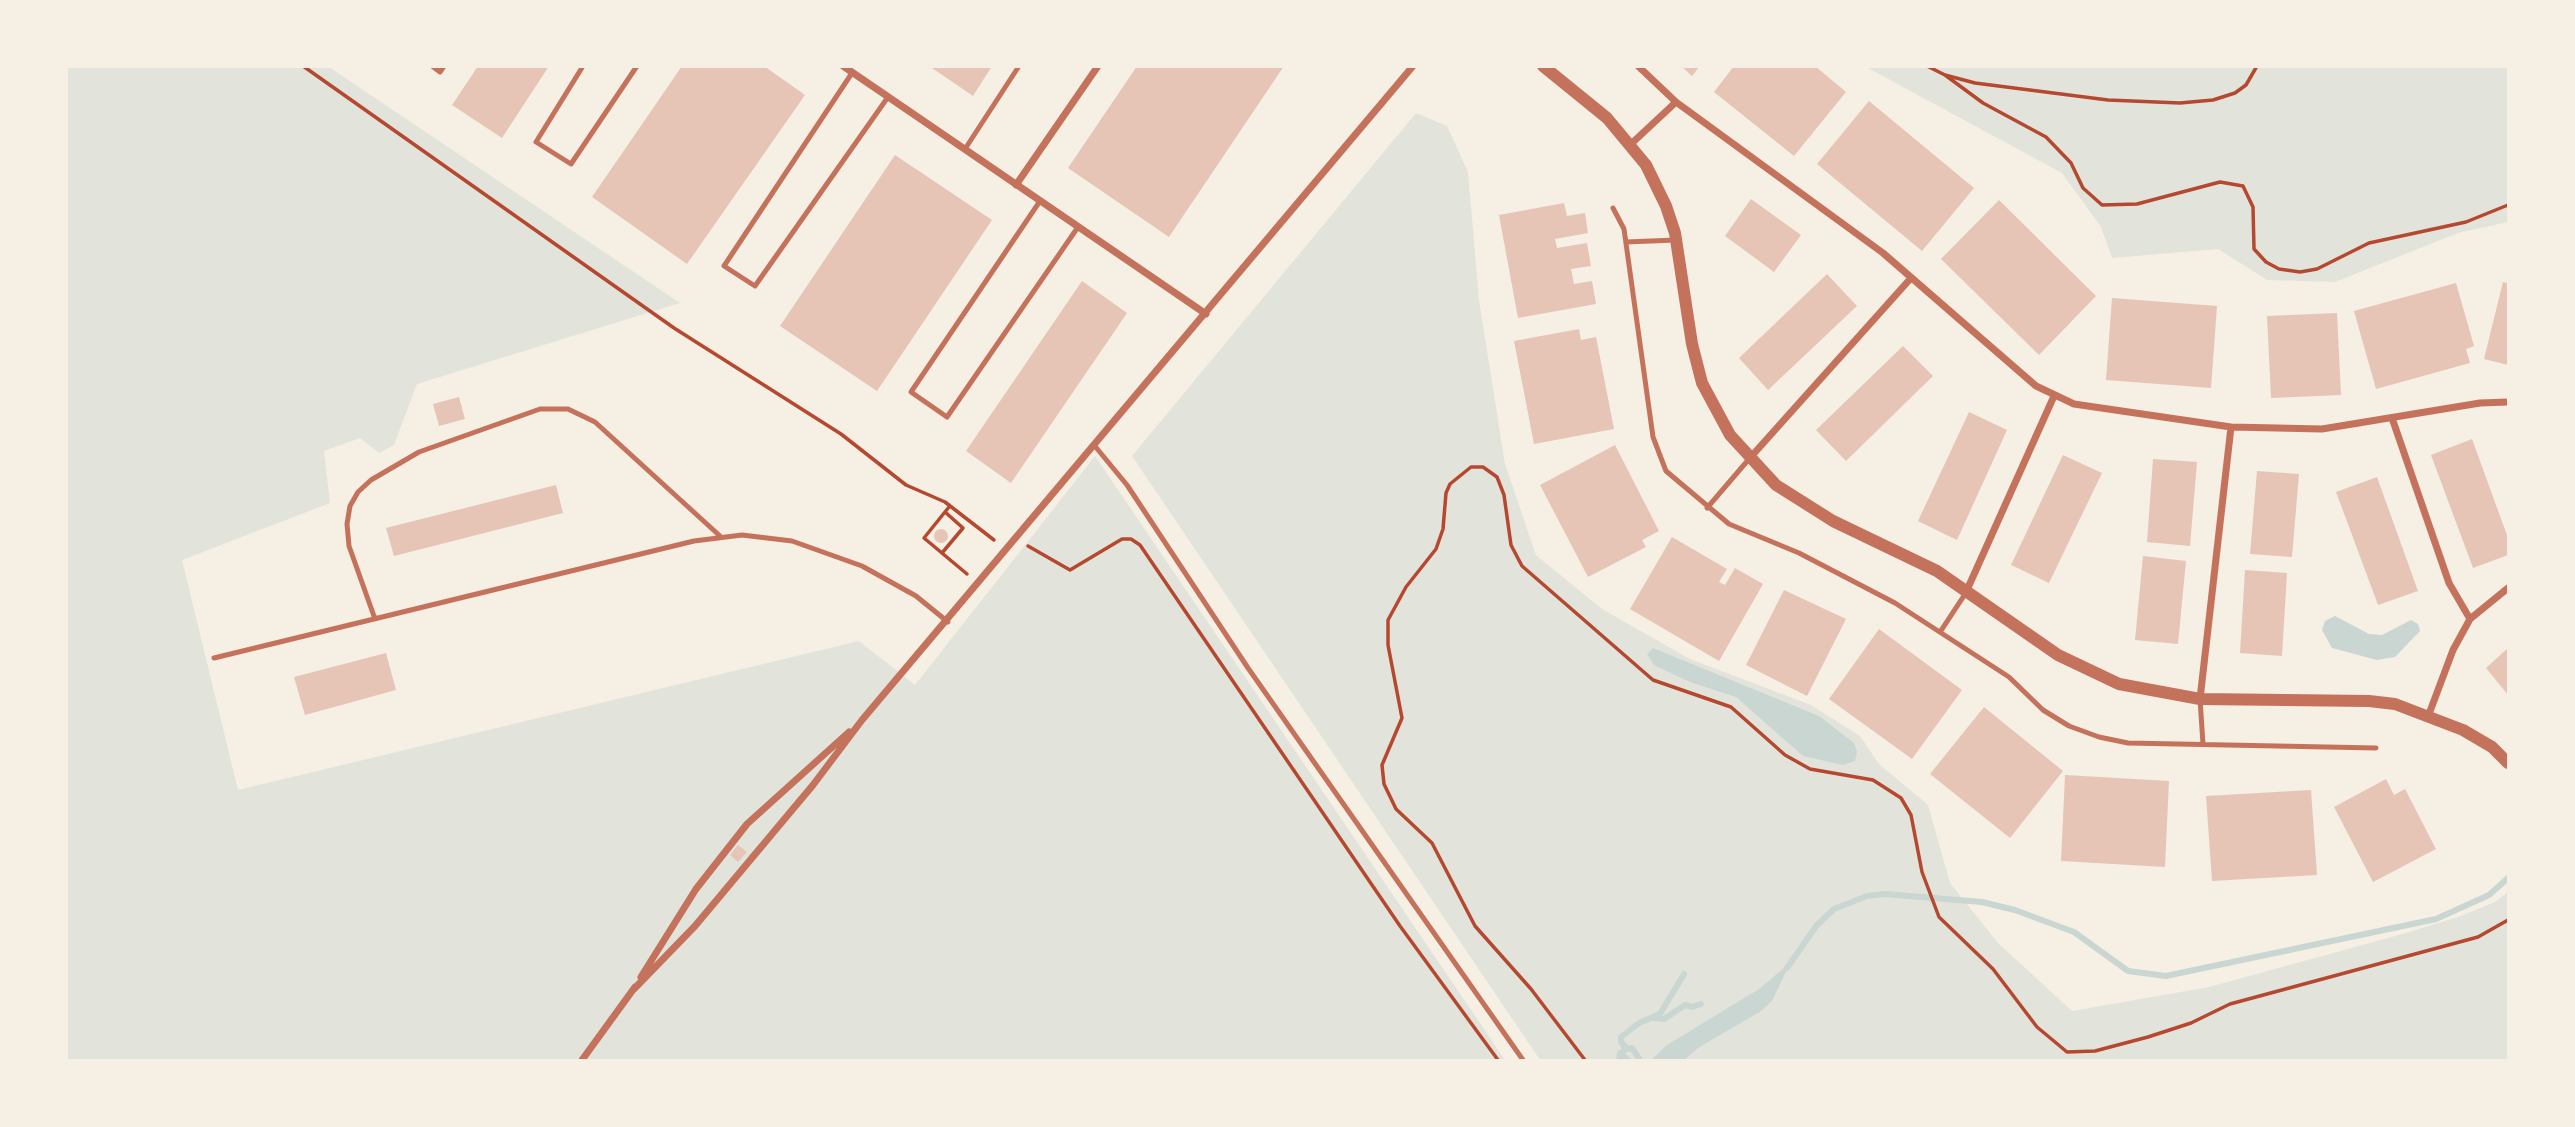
<!DOCTYPE html>
<style>
body{margin:0}
#map{position:relative;width:2575px;height:1127px;overflow:hidden;background:#f6efe4;font-family:Arial,sans-serif}
canvas{display:block}
.frame{position:absolute;inset:0;border:68px solid #f6efe4;pointer-events:none}
</style>
<div id="map">
<canvas width="2575" height="1127"></canvas>
<div class="frame"></div>
</div>
<script>
const g = document.querySelector('canvas').getContext('2d');
g.lineJoin = 'round';
function paint(path, color) { g.fillStyle = color; g.fill(path, 'evenodd'); }
const shape = rows => new Path2D(rows.map(r => 'M' + r).join(''));
function trace(path, color, width, dash) { g.strokeStyle = color; g.lineWidth = width; g.lineCap = dash ? 'butt' : 'round'; g.setLineDash(dash || []); g.stroke(path); }
const green = shape([
 [66,67,329,67,680,303,417,384,394,445,379,453,360,438,324,451,330,503,182,560,238,790,859,641,915,685,1095,456,1505,1060,67,1060],
 [1866,67,2508,67,2508,222,2458,233,2335,282,2267,280,2218,249,2112,258,2101,227,2062,173],
 [1416,113,1447,126,1468,172,1479,300,1505,464,1536,555,1602,609,1690,659,1811,705,1860,736,1879,764,1928,805,1950,883,1998,943,2072,1011,2209,987,2406,933,2461,916,2495,902,2508,892,2508,1060,1540,1060,1132,456]
]);
const water = shape([
 [2335,616,2369,634,2382,635,2411,620,2418,624,2420,631,2395,657,2377,660,2332,648,2322,630,2325,621],
 [1653,648,1819,716,1854,743,1857,752,1855,761,1843,765,1803,756,1736,697,1690,682,1654,665,1647,654],
 [1790,963,1772,1001,1761,1011,1698,1048,1684,1060,1651,1060,1667,1045,1759,989]
]);
const stream = shape([
 [1787,968,1817,925,1834,909,1867,896,1885,894,1982,902,2015,910,2074,932,2128,971,2166,976,2436,919,2489,895,2508,878],
 [1654,1018,1664,1019,1685,1005,1692,1007,1701,1004],
 [1620,1053,1628,1060],
 [1619,1060,1620,1053,1627,1049],
 [1640,1060,1632,1048,1627,1049,1621,1042,1621,1037,1639,1023,1660,1014,1684,974]
]);
const building = shape([
 [478,66,549,66,502,138,452,105],
 [682,66,764,66,805,95,687,264,592,197],
 [929,66,992,66,973,96],
 [1137,66,1284,66,1169,237,1068,168],
 [1681,66,1700,66,1692,76],
 [1734,66,1815,66,1846,92,1794,156,1714,92],
 [1869,101,1974,188,1922,251,1817,164],
 [895,155,992,220,877,391,780,326],
 [1751,199,1801,235,1774,272,1725,236],
 [1999,200,2096,296,2039,355,1941,259],
 [1564,203,1567,216,1585,213,1588,233,1555,239,1557,248,1587,243,1591,266,1571,269,1574,284,1592,281,1596,304,1518,318,1499,215],
 [1827,274,1857,306,1768,390,1739,358],
 [1082,281,1127,313,1011,483,966,451],
 [2503,282,2508,283,2508,365,2484,359],
 [2456,283,2474,346,2466,349,2470,363,2376,389,2354,311],
 [2112,298,2217,306,2211,388,2106,380],
 [2337,313,2341,395,2271,398,2267,316],
 [1579,329,1581,340,1596,337,1614,429,1534,444,1514,341],
 [1903,346,1933,376,1846,461,1816,430],
 [459,397,465,419,439,426,433,404],
 [1969,412,2007,430,1957,540,1918,521],
 [2472,439,2508,538,2508,555,2473,568,2431,455],
 [1615,445,1659,531,1642,540,1646,547,1588,577,1540,485],
 [2063,455,2102,473,2049,583,2011,565],
 [2153,459,2197,462,2190,546,2147,542],
 [2257,471,2299,474,2292,557,2250,554],
 [2377,477,2418,591,2378,605,2336,492],
 [556,485,563,513,394,556,386,528],
 '934 536a7 7 0 1 1 14 0a7 7 0 1 1-14 0Z',
 [1672,537,1727,569,1719,582,1725,585,1735,568,1763,584,1719,661,1630,609],
 [2143,556,2186,561,2178,644,2135,640],
 [2245,570,2287,573,2282,656,2240,653],
 [1784,590,1846,619,1807,696,1746,665],
 [1879,629,1962,690,1912,759,1829,699],
 [2508,648,2508,695,2486,668],
 [386,653,396,690,305,715,294,677],
 [1984,707,2063,771,2010,838,1930,774],
 [2065,775,2169,781,2165,867,2061,861],
 [2386,779,2394,795,2405,789,2436,849,2373,882,2334,807],
 [2311,790,2317,875,2212,881,2206,796],
 [738,845,747,852,738,862,730,855]
]);
const path = shape([
 [303,66,674,328,841,434,906,485,945,502,994,540],
 [1927,66,1945,75,1975,83,2108,100,2180,103,2213,100,2235,93,2246,85,2257,66],
 [1945,75,1983,103,2046,137,2071,163,2083,188,2102,205,2137,204,2220,182,2243,186,2253,207,2254,249,2266,262,2279,269,2300,272,2317,269,2369,243,2466,222,2508,205],
 [949,507,924,538,967,574],
 [1028,546,1070,570,1122,539,1131,539,1140,545,1400,926,1498,1060],
 [942,553,963,528,945,512],
 [1585,1060,1531,989,1475,926,1432,843,1396,809,1384,784,1382,765,1402,718,1388,645,1388,620,1406,587,1436,549,1443,529,1446,493,1450,484,1471,467,1483,467,1497,477,1504,495,1511,545,1522,566,1653,680,1731,707,1785,755,1810,769,1873,780,1901,798,1911,815,1922,872,1939,917,1993,969,2037,1027,2067,1052,2095,1051,2148,1037,2191,1023,2230,1004,2478,937,2508,920]
]);
const service = shape([
 [432,66,440,72,444,66],
 [583,66,536,142,571,164,637,66],
 [852,73,724,266,755,286,888,97],
 [965,149,1019,66],
 [1040,201,911,392,947,417,1078,227],
 [1613,208,1624,229,1653,437,1666,471,1729,524,1799,553,1895,603,2009,677,2043,710,2069,726,2099,737,2128,743,2376,748],
 [1626,242,1676,240],
 [1094,445,1127,485,1248,668,1523,1060],
 [1707,508,1749,459],
 [375,619,349,546,347,524,350,506,358,492,371,480,419,452,540,409,568,409,595,422,720,536],
 [1940,632,1967,591],
 [214,658,694,541,742,535,792,541,862,566,916,596,948,622],
 [2200,699,2203,744]
]);
const minor = shape([
 [843,66,1206,314],
 [1638,66,1676,102],
 [1631,144,1676,102,1883,253,2036,386,2074,404,2231,427,2322,429,2480,403,2508,402],
 [1016,185,1098,66],
 [2392,418,2449,583,2470,619],
 [1749,459,1911,278],
 [1967,590,2054,396],
 [2200,699,2231,427],
 [2429,714,2453,650,2470,619,2508,588],
 [641,977,696,889,747,824,849,732],
 [634,989,695,926,813,785,862,720,1413,66],
 [582,1060,635,987]
]);
const tertiary = shape([
 [1543,66,1607,118,1646,165,1666,206,1675,233,1692,344,1702,383,1730,435,1776,485,1833,521,1937,571,2058,655,2119,684,2200,699,2369,701,2395,704,2463,730,2492,747,2508,763]
]);
paint(green, '#e2e4dc');
paint(water, '#c9d6d2');
trace(stream, '#c9d6d2', 6);
paint(building, '#e6c5b7');
trace(path, '#b5482f', 3.5);
trace(service, '#c5725c', 5);
trace(minor, '#c5725c', 7);
trace(tertiary, '#c5725c', 12);
</script>
